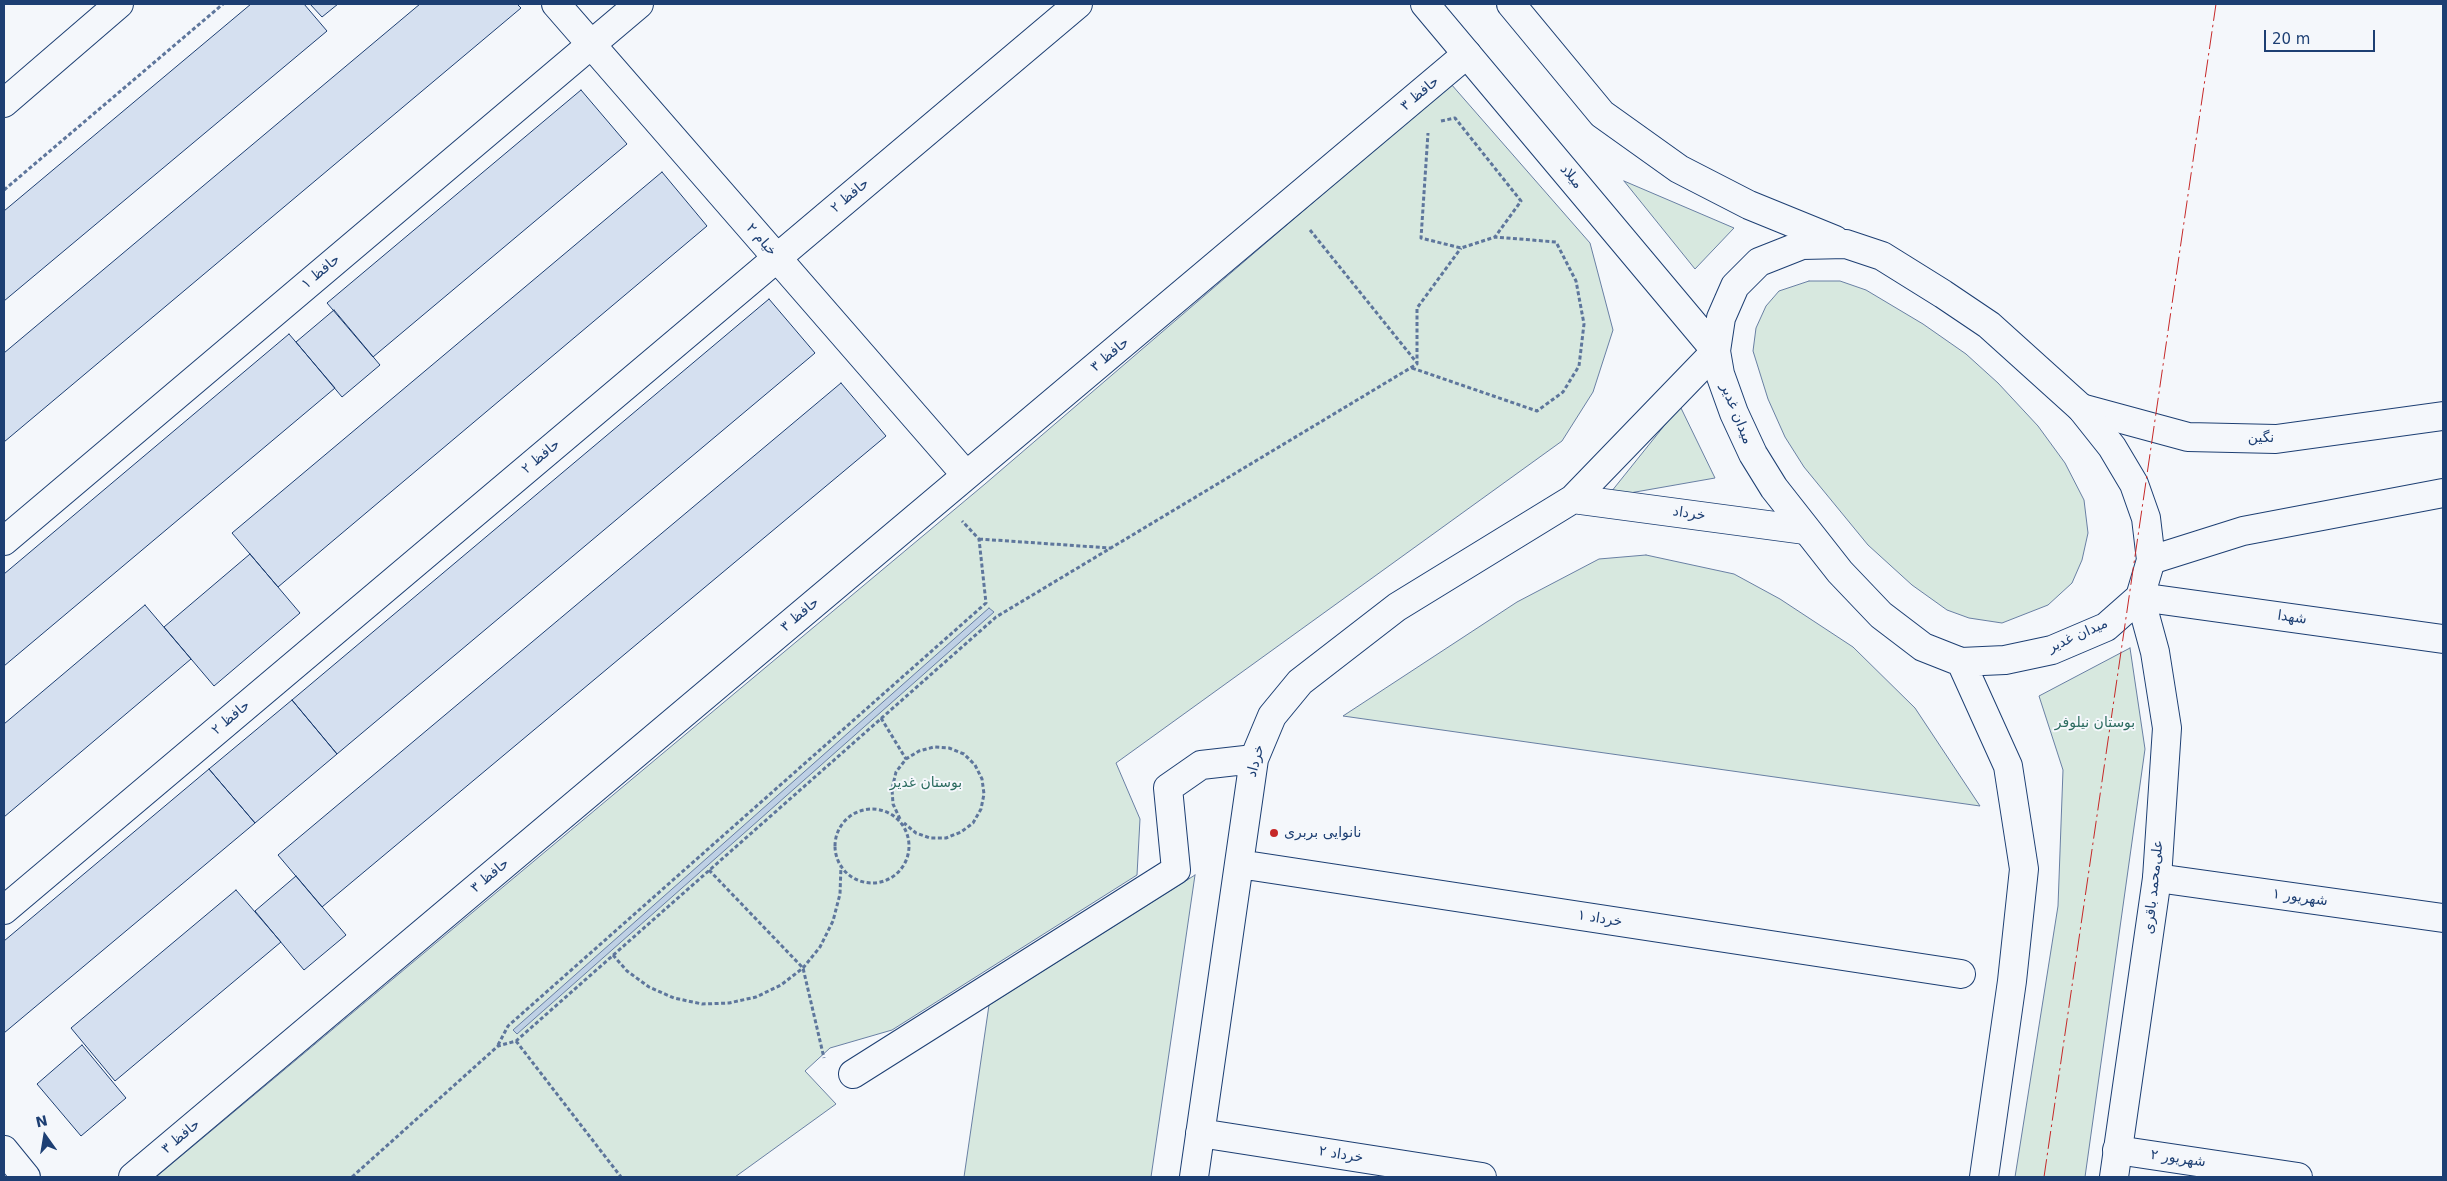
<!DOCTYPE html>
<meta charset="utf-8">
<style>
body{margin:0}
#map{position:relative;width:2447px;height:1181px;overflow:hidden;background:#f4f7fb;font-family:"DejaVu Sans",sans-serif}
canvas{display:block}
.frame{position:absolute;inset:0;border:5px solid #1d3f73;pointer-events:none}
.north{position:absolute;left:20px;top:1111px;width:50px;height:50px;-webkit-text-stroke:4px #f4f7fb;paint-order:stroke;rotate:347deg;font-size:14px;font-weight:700;line-height:20px;text-align:center;color:#1d3f73}
.north::after{content:'';display:block;margin:auto;width:18px;height:22px;background:#1d3f73;clip-path:polygon(50% 0,100% 100%,50% 72%,0 100%)}
.scale{position:absolute;left:2264px;top:30px;width:111px;height:22px;box-sizing:border-box;border:2px solid #1d3f73;border-top:0;padding-left:6px;font-size:15px;line-height:18px;white-space:nowrap;color:#1d3f73;-webkit-text-stroke:4px #f4f7fb;paint-order:stroke}
</style>
<div id="map">
<canvas width="2447" height="1181"></canvas>
<div class="frame"></div>
<div class="north">N</div>
<div class="scale">20 m</div>
</div>
<script>
const g = document.querySelector('canvas').getContext('2d');
g.lineJoin = 'round';
function paint(path, color) { g.fillStyle = color; g.fill(path, 'evenodd'); }
const shape = rows => new Path2D(rows.map(r => 'M' + r).join(''));
function trace(path, color, width, dash) { g.strokeStyle = color; g.lineWidth = width; g.lineCap = dash ? 'butt' : 'round'; g.setLineDash(dash || []); g.stroke(path); }
function drawText(font, color, halo, rows, align = 'center') {
  g.font = font + ' "DejaVu Sans",Cairo,sans-serif'; g.lineWidth = 4; g.setLineDash([]); g.textBaseline = 'middle'; g.strokeStyle = halo; g.fillStyle = color; for (const [text, x, y, turn = 0] of rows) {
    g.save(); g.translate(x, y); g.rotate((+turn || 0) * Math.PI / 180); g.textAlign = isNaN(turn) ? turn : align; if (halo) g.strokeText(text, 0, 0); g.fillText(text, 0, 0); g.restore();
  }
}
const green = shape([
 [1451,84,1590,243,1613,330,1593,392,1562,441,1116,763,1140,819,1137,875,892,1030,830,1048,805,1071,836,1104,735,1177,156,1177,985,484,1451,84],
 [1624,181,1734,228,1695,269,1624,181],
 [1809,281,1840,281,1866,290,1923,324,1966,354,1998,383,2038,426,2065,463,2084,500,2088,533,2082,560,2072,583,2048,605,2002,623,1969,618,1947,610,1912,585,1868,545,1804,467,1785,437,1768,399,1753,351,1756,328,1766,306,1779,291,1809,281],
 [1680,406,1715,478,1607,497,1680,406],
 [1646,555,1734,574,1780,599,1853,647,1915,708,1980,806,1343,716,1517,602,1599,559,1646,555],
 [2130,648,2145,749,2085,1177,2015,1177,2058,906,2063,770,2039,696,2130,648],
 [1195,875,1151,1177,964,1177,989,1005,1195,875]
]);
const water = shape([
 [989,608,994,612,517,1034,513,1030,989,608]
]);
const building = shape([
 [251,4,304,4,327,31,4,301,4,211,251,4],
 [310,4,338,4,322,17,310,4],
 [420,4,517,4,521,8,4,442,4,353,420,4],
 [581,90,627,144,373,357,327,303,581,90],
 [662,172,707,226,278,587,232,533,662,172],
 [769,299,815,353,337,754,292,700,769,299],
 [334,310,380,365,342,397,296,342,334,310],
 [289,334,335,388,4,666,4,574,289,334],
 [841,383,886,436,322,907,278,855,841,383],
 [250,554,300,613,214,686,164,627,250,554],
 [145,605,191,659,4,817,4,724,145,605],
 [292,700,337,754,255,823,209,769,292,700],
 [209,769,255,823,4,1033,4,941,209,769],
 [296,876,346,935,304,970,255,911,296,876],
 [236,890,281,942,115,1081,71,1028,236,890],
 [82,1045,126,1098,81,1136,37,1084,82,1045]
]);
const path = shape([
 [1441,121,1455,118,1521,201,1495,237],
 [4,190,223,4],
 [1310,230,1417,363],
 [1412,368,1537,411,1563,392,1579,366,1584,324,1576,281,1556,242,1495,237,1461,248,1421,238,1428,133],
 [979,539,1110,548],
 [881,718,906,759],
 '835 846a37 37 0 1 1 74 0a37 37 0 1 1-74 0Z',
 [900,819,893,804,892,789,896,772,906,759,919,751,934,747,949,748,964,754,975,765,982,779,984,794,981,809,973,823,961,832,946,838,930,838,916,833,904,823],
 [709,870,803,968,824,1058],
 [613,955,627,971,649,987,674,998,702,1004,729,1003,756,997,781,985,803,968,820,947,833,921,840,894,841,866],
 [516,1041,621,1177],
 [498,1045,508,1026,986,603,979,539,962,521],
 [352,1177,498,1046,516,1041,996,617,1417,364,1417,308,1461,248]
]);
const minor = shape([
 [556,4,966,475],
 [2081,408,2188,437,2276,439,2443,416],
 [1573,499,1805,530],
 [4,541,639,4],
 [2151,560,2243,531,2443,493],
 [2140,597,2443,639],
 [1239,864,1961,974],
 [2157,878,2443,918],
 [4,910,1078,4],
 [853,1074,1176,870,1168,788,1201,765,1254,759],
 [1200,1133,1482,1177],
 [4,1150,26,1177],
 [2117,1150,2298,1177],
 [133,1177,1467,54],
 [1194,1177,1254,759,1272,716,1300,682,1397,607,1573,499,1716,351]
]);
const major = shape([
 [1425,4,1716,351],
 [1511,4,1602,114,1679,169,1749,205,1835,240],
 [4,103,119,4],
 [1846,244,1882,256,1943,294,1989,325,2081,408,2112,447,2134,484,2146,518,2151,560,2140,597,2106,627,2052,650,2005,660,1961,662,1923,647,1881,615,1840,572,1774,488,1753,454,1734,413,1720,374,1716,351,1721,318,1735,286,1759,262,1802,245,1846,244],
 [1961,662,2008,766,2024,869,2012,981,1984,1177],
 [2114,1177,2157,878,2167,728,2155,652,2140,597]
]);
const power = shape([
 [2044,1177,2216,4]
]);
const markers = [
 [1274,833,5,"#c62828"]
];
const streetNames = [
 ["حافظ ۳",1420,94,-40],
 ["میلاد",1571,177,50],
 ["حافظ ۲",850,196,-40],
 ["خیام ۲",761,240,49],
 ["حافظ ۱",321,272,-40],
 ["حافظ ۳",1110,355,-40],
 ["میدان غدیر",1736,414,68],
 ["نگین",2261,438],
 ["حافظ ۲",541,457,-40],
 ["خرداد",1689,514,8],
 ["حافظ ۳",800,615,-40],
 ["شهدا",2292,618,8],
 ["میدان غدیر",2078,636,-24],
 ["حافظ ۲",231,718,-40],
 ["خرداد",1256,761,-75],
 ["حافظ ۳",490,876,-40],
 ["علی‌محمد باقری",2154,887,-84],
 ["شهریور ۱",2300,898,8],
 ["خرداد ۱",1600,919,9],
 ["حافظ ۳",181,1137,-40],
 ["خرداد ۲",1341,1155,9],
 ["شهریور ۲",2178,1159,8]
];
const parkNames = [
 ["بوستان نیلوفر",2095,723],
 ["بوستان غدیر",926,783]
];
const poiNames = [
 ["نانوایی بربری",1284,833]
];
paint(green, '#d7e8df');
trace(green, '#687fa3', 1);
paint(water, '#bed0e5');
trace(water, '#687fa3', 1);
paint(building, '#d5e0f0');
trace(building, '#1d3f73', 1);
trace(minor, '#1d3f73', 30);
trace(major, '#1d3f73', 30);
trace(path, '#5e769c', 3, [4, 2.5]);
trace(minor, '#f4f7fb', 28);
trace(major, '#f4f7fb', 28);
trace(power, '#c62828', 1, [18, 4, 2.5, 4]);
for (const [x, y, r, color] of markers) { const dot = new Path2D(); dot.arc(x, y, r, 0, 2 * Math.PI); g.fillStyle = color; g.fill(dot); trace(dot, '#f4f7fb', 2); }
drawText('14px', '#1d3f73', '#f4f7fb', streetNames);
drawText('14px', '#2c6c60', '#f4f7fb', parkNames);
drawText('14px', '#1d3f73', '#f4f7fb', poiNames, 'left');
</script>
